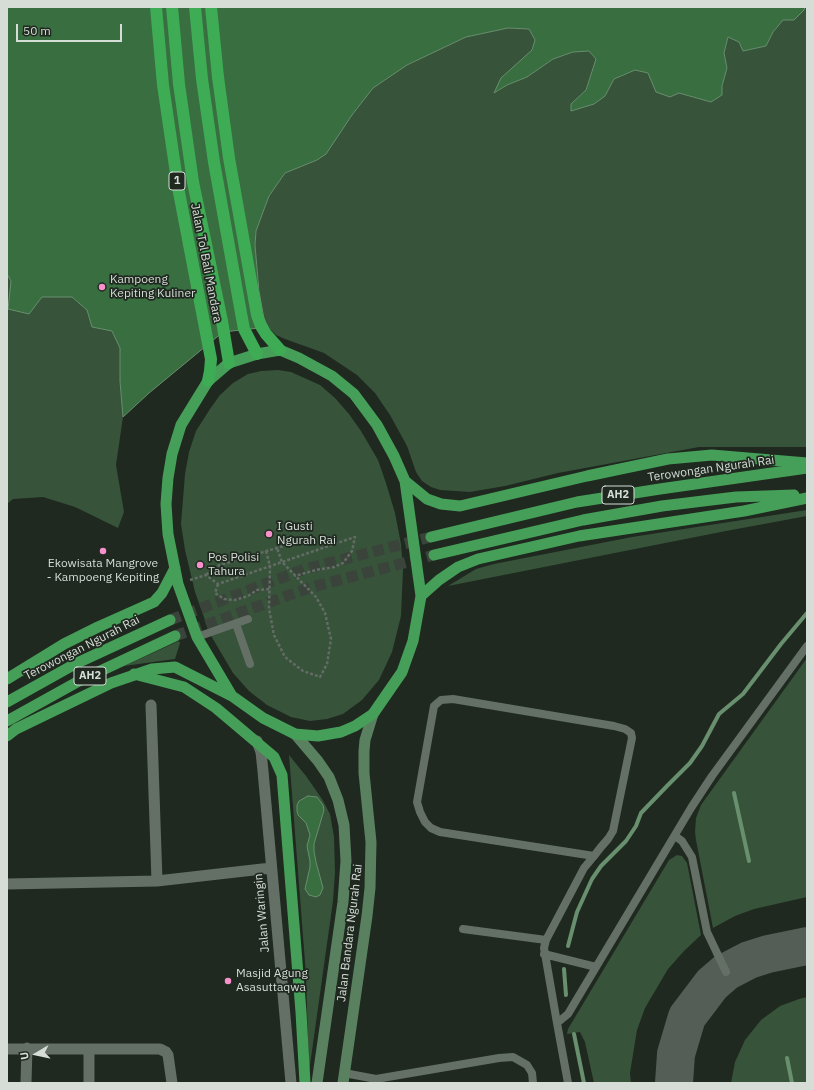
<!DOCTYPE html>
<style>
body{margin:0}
#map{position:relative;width:814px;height:1090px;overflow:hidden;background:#1f2920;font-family:"IBM Plex Sans",sans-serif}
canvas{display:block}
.frame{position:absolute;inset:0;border:8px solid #d6ddd7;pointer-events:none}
.north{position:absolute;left:16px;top:1034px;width:40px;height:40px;-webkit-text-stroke:3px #1f2920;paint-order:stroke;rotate:261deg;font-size:11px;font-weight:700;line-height:16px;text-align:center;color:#d6ddd7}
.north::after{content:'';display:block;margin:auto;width:14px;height:18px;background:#d6ddd7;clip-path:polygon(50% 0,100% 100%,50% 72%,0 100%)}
.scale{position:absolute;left:16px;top:24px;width:106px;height:18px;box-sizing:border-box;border:2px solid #d6ddd7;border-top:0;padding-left:5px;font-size:12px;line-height:14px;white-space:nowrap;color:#d6ddd7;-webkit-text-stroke:3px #1f2920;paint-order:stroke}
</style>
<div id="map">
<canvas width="814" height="1090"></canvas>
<div class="frame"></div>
<div class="north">U</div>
<div class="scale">50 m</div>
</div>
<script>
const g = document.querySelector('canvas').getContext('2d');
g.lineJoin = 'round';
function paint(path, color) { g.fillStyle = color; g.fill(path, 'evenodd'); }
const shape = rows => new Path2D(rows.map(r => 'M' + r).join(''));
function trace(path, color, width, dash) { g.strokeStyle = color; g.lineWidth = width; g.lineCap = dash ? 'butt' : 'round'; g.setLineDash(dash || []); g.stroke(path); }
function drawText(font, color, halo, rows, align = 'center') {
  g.font = font + ' "IBM Plex Sans",sans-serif'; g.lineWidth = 3.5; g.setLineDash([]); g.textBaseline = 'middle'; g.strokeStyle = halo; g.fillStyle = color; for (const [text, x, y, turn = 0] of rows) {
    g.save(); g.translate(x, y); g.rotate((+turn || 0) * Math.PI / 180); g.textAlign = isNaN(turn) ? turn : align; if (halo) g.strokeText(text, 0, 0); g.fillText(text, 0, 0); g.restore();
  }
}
const green = shape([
 [805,7,807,7,807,447,699,447,558,473,505,486,470,492,440,490,431,487,422,481,416,472,407,446,390,415,375,393,357,375,324,353,285,339,276,335,268,327,264,319,261,306,255,245,256,231,269,196,285,173,317,160,373,88,407,65,466,37,508,28,529,29,535,40,532,50,523,60,495,93,507,85,527,77,553,59,573,52,589,51,596,59,586,90,571,104,571,111,605,96,614,79,635,70,648,73,679,93,711,102,722,95,722,86,727,68,724,53,728,37,739,42,743,51,766,46,773,32,783,19,804,10],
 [7,274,11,281,41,297,72,297,87,310,92,327,112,331,120,347,120,381,123,417,116,465,124,512,118,528,75,507,43,497,13,499,7,504],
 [278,370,291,372,320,385,335,398,349,414,361,431,378,460,386,483,395,513,401,544,403,569,401,616,392,652,379,680,362,700,343,714,327,719,310,721,291,717,267,705,249,691,233,673,210,634,195,592,185,550,181,524,185,474,189,452,196,431,210,409,220,395,233,383,248,374,261,371],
 [807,510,807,516,726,531,448,586,476,569,494,564,632,537],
 [179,641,180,643,175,659,124,666],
 [807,658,807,897,754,909,735,916,713,928,696,840,695,832,696,818,701,805,706,798],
 [289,755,306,776,322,799,330,814,334,837,335,872,333,901,309,1072,306,975],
 [677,855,682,856,687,863,701,935,684,951,668,969,645,1008,637,1030,630,1073,631,1083,594,1083,585,1042,580,1032,567,1034,568,1029,669,860],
 [807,997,807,1083,731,1083,735,1062,745,1040,761,1020,780,1006,799,999]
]);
const water = shape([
 [7,7,805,7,804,10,794,20,783,20,773,32,766,46,743,51,739,42,728,37,724,53,727,68,722,86,722,95,711,102,679,93,670,97,656,92,648,73,635,70,614,79,605,96,594,104,571,111,571,104,586,90,596,59,589,51,573,52,553,59,527,77,507,85,494,93,501,78,532,50,535,40,529,29,508,28,466,37,407,65,373,88,352,115,326,154,317,160,285,173,269,196,256,231,255,245,259,291,264,319,268,327,223,332,149,393,123,417,120,381,120,348,112,331,92,327,87,310,72,297,42,297,29,314,8,309,11,281,7,274,7,7],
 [308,796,317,797,323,805,324,810,314,844,314,851,316,862,323,888,320,895,316,897,309,895,305,889,310,867,310,861,307,846,310,835,306,823,298,815,297,811,297,805,299,801,308,796]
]);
const stream = shape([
 [734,793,749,861],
 [568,946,577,912,592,879,601,866,626,841,636,826,641,813,667,786,690,763,702,746,719,714,743,694,781,644,807,613],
 [564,969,566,995],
 [574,1034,584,1083],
 [787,1058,792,1083]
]);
const taxiway = shape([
 [674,1083,676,1054,687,1017,712,984,726,972,749,960,768,954,807,946]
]);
const trunkTunnel = shape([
 [170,620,305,569,431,537],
 [175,636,309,588,434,555]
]);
const path = shape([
 [266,551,270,566,269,609,274,635,285,657,303,671,320,677,327,664,331,639,325,613,316,597,282,562,277,548],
 [206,575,214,567,313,537],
 [190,580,206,575,218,584,355,537,352,551,343,563,334,567,316,570,295,576],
 [218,584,215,593,224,599,235,600,248,596,257,590,269,589]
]);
const service = shape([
 [236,624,250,664],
 [197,637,248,619],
 [675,836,682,841,692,857,707,932,726,972],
 [463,929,546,940],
 [544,954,596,967],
 [557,1023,544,948,546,940,584,868,594,856,601,847,608,839,613,831,632,738,631,733,625,729,614,726,453,699,441,700,434,706,417,802,420,812,425,822,431,828,440,832,594,856],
 [344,1073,376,1079,499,1058,513,1057,527,1065,532,1073,533,1083],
 [568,1083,557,1023,568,1014,691,808,712,776,807,646]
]);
const minor = shape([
 [151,705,157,881],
 [257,741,261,752,263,771,291,1083],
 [7,884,157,881,271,868],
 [7,1049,160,1049,166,1052,168,1055,172,1083],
 [26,1082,27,1048],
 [89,1083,89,1049]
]);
const secondary = shape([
 [295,734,318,761,329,777,338,800,344,825,346,861,343,902,317,1083],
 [343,1083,367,916,370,888,371,842,364,773,364,751,365,740,373,714]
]);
const trunk = shape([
 [280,350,299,358,332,376,354,394,377,425,394,456,405,481,421,596,413,641,402,672,373,714,355,726,341,732,318,736,295,734,263,718,232,696,197,637,178,584,168,534,166,504,168,478,172,454,181,425,208,381,229,363,257,354,280,350],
 [405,481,427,499,441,504,460,506,587,476,668,459,712,455,807,463],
 [431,537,577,502,660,489,807,468],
 [434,555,583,520,662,506,736,497,794,495],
 [421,596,439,580,458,567,478,559,579,536,744,511,807,498],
 [134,674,184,687,216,708,274,757,282,775,301,1012,305,1083],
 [7,679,64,644,98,627,154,602,162,593,175,568],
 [7,702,75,664,170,620],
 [7,721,79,681,175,636],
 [7,736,16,729,111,683,152,669,175,667,232,696]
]);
const motorway = shape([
 [156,7,163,85,178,187,211,359,210,371,208,381],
 [172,7,179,84,193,182,222,321,229,363],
 [195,7,202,79,214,162,241,313,244,329,257,354],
 [211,7,218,77,229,158,257,315,261,326,266,334,280,350]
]);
const markers = [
 [102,287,4,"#f890cc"],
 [269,534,4,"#f890cc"],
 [103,551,4,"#f890cc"],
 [200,565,4,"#f890cc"],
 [228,981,4,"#f890cc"]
];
const shields = [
 [177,181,16],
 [618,495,32],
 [90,676,32]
];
const shieldNames = [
 ["1",177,181],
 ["AH2",618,495],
 ["AH2",90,676]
];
const streetNames = [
 ["Jalan Tol Bali Mandara",206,263,79],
 ["Terowongan Ngurah Rai",711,469,-8],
 ["Terowongan Ngurah Rai",82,648,-27],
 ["Jalan Waringin",262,913,-95],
 ["Jalan Bandara Ngurah Rai",350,933,-83]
];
const poiNames = [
 ["Kampoeng",110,280],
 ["Kepiting Kuliner",110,294],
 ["I Gusti",277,527],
 ["Ngurah Rai",277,541],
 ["Pos Polisi",208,558],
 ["Tahura",208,572],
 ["Ekowisata Mangrove",103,564,"center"],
 ["- Kampoeng Kepiting",103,578,"center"],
 ["Masjid Agung",236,974],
 ["Asasuttaqwa",236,988]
];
paint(green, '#37533a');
paint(water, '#396e41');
trace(water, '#688f6e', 1);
trace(stream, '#688f6e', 4);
trace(taxiway, '#545e56', 38);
trace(trunkTunnel, '#3a443b', 11, [11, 5.5]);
trace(path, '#636c64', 2.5, [3, 2]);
trace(service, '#646f65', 8);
trace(minor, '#646f65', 11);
trace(secondary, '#598160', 11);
trace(trunk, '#469f58', 11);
trace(motorway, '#3eab55', 12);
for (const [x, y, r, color] of markers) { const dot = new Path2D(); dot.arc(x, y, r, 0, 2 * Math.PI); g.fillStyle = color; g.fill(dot); trace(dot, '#1f2920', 1.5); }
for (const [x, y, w] of shields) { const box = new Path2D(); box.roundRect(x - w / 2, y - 9, w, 18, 3); g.fillStyle = '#1f2920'; g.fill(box); trace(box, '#d6ddd7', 1); }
drawText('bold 11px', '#d6ddd7', null, shieldNames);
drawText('12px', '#d6ddd7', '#1f2920', streetNames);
drawText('12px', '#d6ddd7', '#1f2920', poiNames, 'left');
</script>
